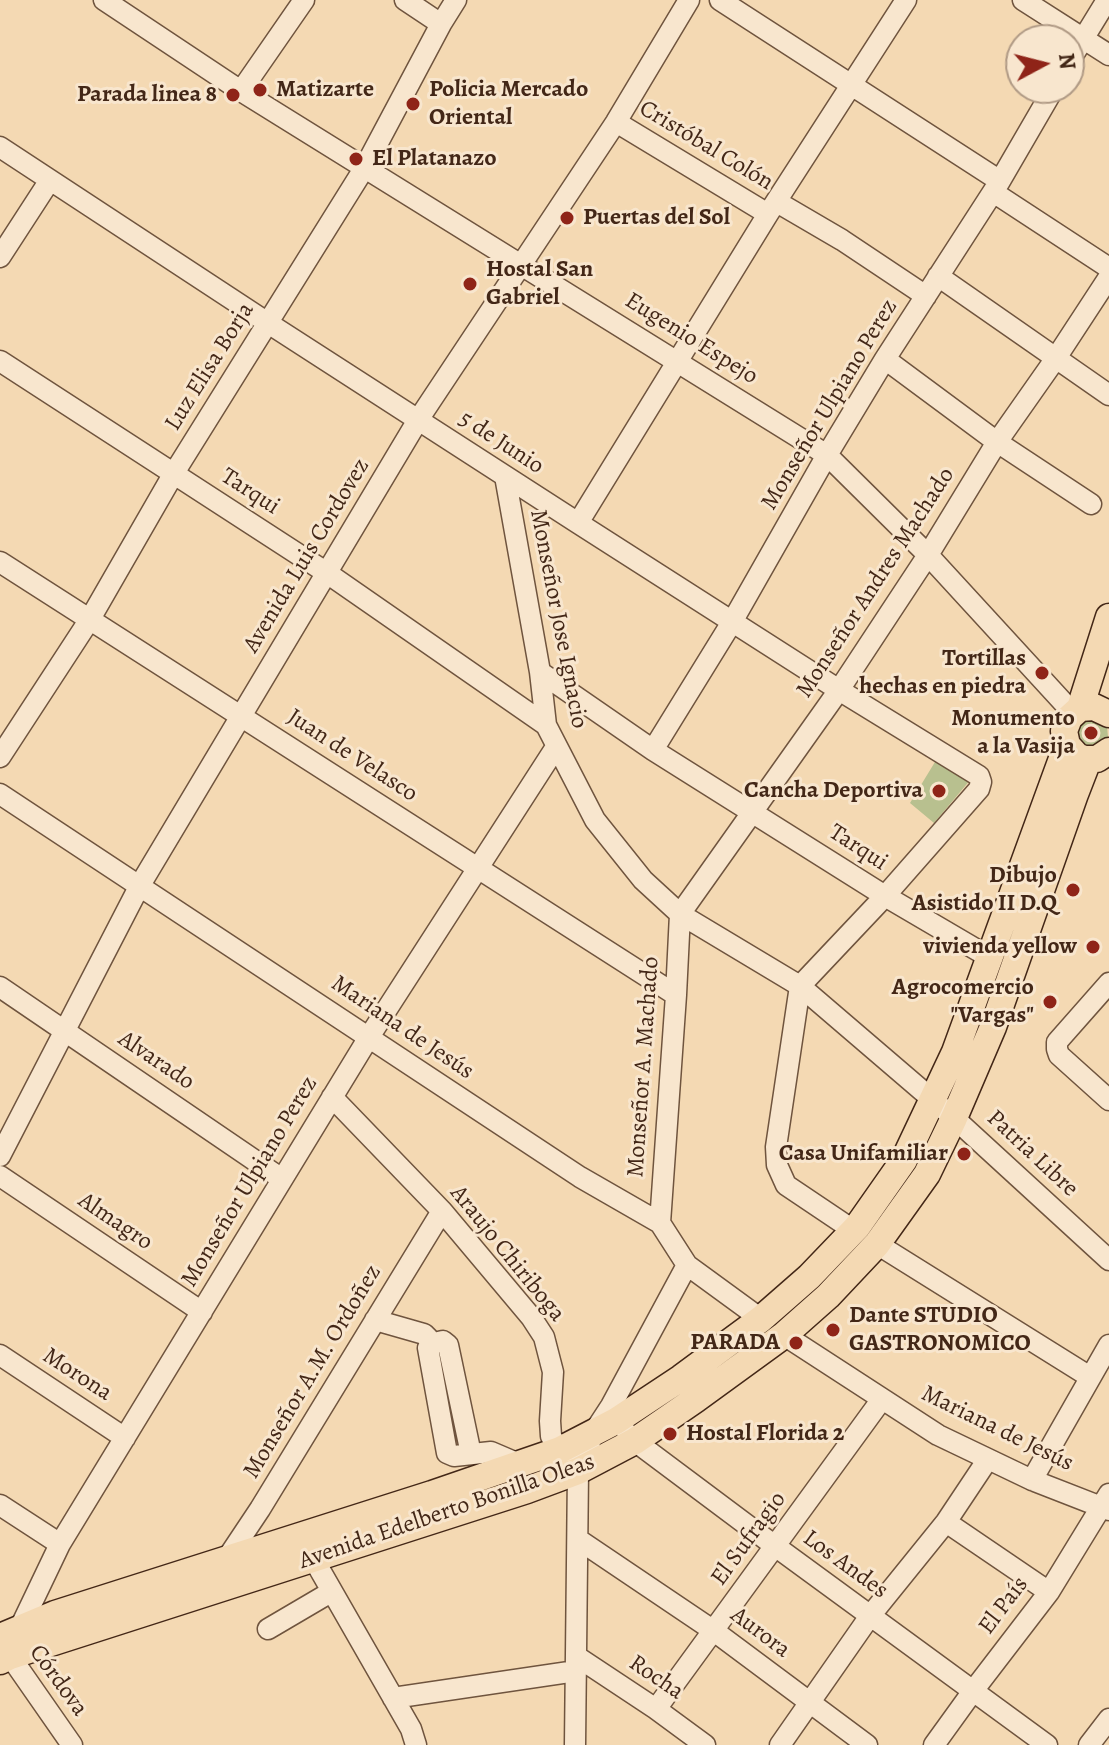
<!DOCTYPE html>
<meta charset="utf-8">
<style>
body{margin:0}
#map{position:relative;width:1109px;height:1745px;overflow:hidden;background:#f4d9b3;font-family:Alegreya,serif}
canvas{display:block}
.north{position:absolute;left:1005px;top:24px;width:80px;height:80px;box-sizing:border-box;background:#f8e6ce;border:2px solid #b09a85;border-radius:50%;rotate:83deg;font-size:22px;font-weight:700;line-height:32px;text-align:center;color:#432717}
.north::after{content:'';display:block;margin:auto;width:28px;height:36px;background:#8f2418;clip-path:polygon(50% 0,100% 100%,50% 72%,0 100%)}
</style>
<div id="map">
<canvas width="1109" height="1745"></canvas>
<div class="north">N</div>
</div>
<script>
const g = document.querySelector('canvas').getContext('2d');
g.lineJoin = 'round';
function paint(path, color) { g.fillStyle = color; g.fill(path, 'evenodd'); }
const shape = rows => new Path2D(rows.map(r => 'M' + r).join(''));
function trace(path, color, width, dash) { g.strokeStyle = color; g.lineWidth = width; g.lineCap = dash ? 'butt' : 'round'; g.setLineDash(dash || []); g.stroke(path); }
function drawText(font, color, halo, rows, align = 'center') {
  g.font = font + ' Alegreya,serif'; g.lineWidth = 6; g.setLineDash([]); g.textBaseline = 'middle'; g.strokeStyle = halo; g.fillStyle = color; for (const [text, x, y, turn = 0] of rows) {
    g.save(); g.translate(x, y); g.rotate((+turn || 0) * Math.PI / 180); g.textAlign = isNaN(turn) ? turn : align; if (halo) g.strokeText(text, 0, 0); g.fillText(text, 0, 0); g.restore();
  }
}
const green = shape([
 [1088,715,1107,726,1108,737,1103,746,1082,748,1074,727],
 [938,757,971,779,934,823,910,803]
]);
const minor = shape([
 [104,0,241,91,827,455,928,555,1073,713],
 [405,0,441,24],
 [720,0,1000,181],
 [1023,0,1109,55],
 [1069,62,1107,0],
 [241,91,304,0],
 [616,122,768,214],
 [0,147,268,323,578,523,839,690,979,776,981,782,979,789,885,896,800,986,776,1147,777,1165,786,1185,853,1230],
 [993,192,1109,268],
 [777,202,842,240,926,296],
 [0,257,50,180],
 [938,276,1109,395],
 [885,359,997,442,1091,504],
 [0,361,327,573,546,725],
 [505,476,540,672,546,725,595,820,643,880,680,914,800,986,954,1118,1109,1260],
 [578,523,768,214,906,0],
 [0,562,676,995],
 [540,672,653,750,885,896,989,957],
 [653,750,732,622,827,455,885,359,1000,181,1054,88],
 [0,757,90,619,174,473,365,167,441,24,456,0],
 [0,794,580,1177,660,1223,687,1265,761,1319],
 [1109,983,1057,1042,1057,1049,1059,1055,1109,1100],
 [0,987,282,1179],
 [332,1097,442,1211,531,1317,544,1337,553,1372,550,1421,551,1436,555,1444,567,1458],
 [0,1156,140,885,418,420,616,122,689,0],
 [0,1176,202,1312],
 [660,1223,676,995,680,914,839,690,928,555,997,442,1056,358,1109,277],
 [877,1244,1090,1377],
 [375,1320,424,1334,428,1338,430,1344,428,1348,447,1453,454,1456,491,1452,519,1464],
 [784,1335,938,1435,1032,1480,1109,1510],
 [430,1344,443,1341,448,1345,471,1454],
 [0,1355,125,1438],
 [627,1433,640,1445,775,1546,1047,1745],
 [1032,1480,1109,1345],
 [0,1505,60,1544],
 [946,1522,1049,1592],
 [579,1540,714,1631,867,1745],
 [313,1558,411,1729,416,1745],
 [226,1560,260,1509,442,1211],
 [268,1629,331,1592],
 [17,1634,60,1544,369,1037,556,747],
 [0,1649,10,1656,72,1745],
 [576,1656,656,1709,705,1745],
 [393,1698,576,1671],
 [656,1709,882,1399],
 [575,1745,578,1471,594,1432,611,1406,687,1265],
 [780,1745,870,1616,946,1522,988,1459],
 [934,1745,973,1691,1049,1592,1109,1494],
 [1089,1745,1109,1719]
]);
const major = shape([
 [1080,708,1109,617],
 [1109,714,1094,707,1080,708,1069,718,1064,731,1067,745,1077,756,1084,759,1097,759,1109,751],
 [0,1637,55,1614,432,1494,560,1450,616,1421,681,1378,761,1319,809,1277,857,1227,904,1160,955,1052,1067,745],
 [0,1661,10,1656,527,1490,578,1471,635,1441,696,1399,784,1335,828,1296,877,1244,927,1174,954,1118,993,1027,1075,794,1087,763,1092,759]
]);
const markers = [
 [260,90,8,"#8f2418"],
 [233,95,8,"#8f2418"],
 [413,104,8,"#8f2418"],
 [356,159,8,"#8f2418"],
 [567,218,8,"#8f2418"],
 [470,284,8,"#8f2418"],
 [1042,673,8,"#8f2418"],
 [1091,733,8,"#8f2418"],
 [939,791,8,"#8f2418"],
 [1073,890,8,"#8f2418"],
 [1093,947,8,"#8f2418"],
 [1050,1002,8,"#8f2418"],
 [964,1154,8,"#8f2418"],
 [833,1330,8,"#8f2418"],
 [796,1343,8,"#8f2418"],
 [670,1434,8,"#8f2418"]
];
const poiNames = [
 ["Matizarte",276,90,"left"],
 ["Policia Mercado",429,90,"left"],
 ["Oriental",429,118,"left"],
 ["Parada linea 8",217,95],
 ["El Platanazo",372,159,"left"],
 ["Puertas del Sol",583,218,"left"],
 ["Hostal San",486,270,"left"],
 ["Gabriel",486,298,"left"],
 ["Tortillas",1026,659],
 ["hechas en piedra",1026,687],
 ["Monumento",1075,719],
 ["a la Vasija",1075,747],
 ["Cancha Deportiva",923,791],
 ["Dibujo",1057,876],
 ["Asistido II D.Q",1057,904],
 ["vivienda yellow",1077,947],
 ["Agrocomercio",1034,988],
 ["\"Vargas\"",1034,1016],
 ["Casa Unifamiliar",948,1154],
 ["Dante STUDIO",849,1316,"left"],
 ["GASTRONOMICO",849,1344,"left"],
 ["PARADA",780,1343],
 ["Hostal Florida 2",686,1434,"left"]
];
const streetNames = [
 ["Cristóbal Colón",706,146,31],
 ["Eugenio Espejo",691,339,32],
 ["Luz Elisa Borja",210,367,-58],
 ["Monseñor Ulpiano Perez",830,405,-59],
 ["5 de Junio",501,443,33],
 ["Tarqui",250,492,33],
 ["Avenida Luis Cordovez",307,556,-59],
 ["Monseñor Andres Machado",876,583,-57],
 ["Monseñor Jose Ignacio",558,619,79],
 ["Juan de Velasco",352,756,33],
 ["Tarqui",858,848,33],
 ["Mariana de Jesús",402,1028,34],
 ["Alvarado",156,1061,34],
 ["Monseñor A. Machado",644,1067,-86],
 ["Patria Libre",1032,1154,43],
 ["Monseñor Ulpiano Perez",250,1182,-59],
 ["Almagro",115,1222,34],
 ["Araujo Chiriboga",507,1254,51],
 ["Monseñor A.M. Ordoñez",313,1372,-59],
 ["Morona",77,1375,33],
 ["Mariana de Jesús",997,1429,26],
 ["Avenida Edelberto Bonilla Oleas",447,1512,-19],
 ["El Sufragio",749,1539,-54],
 ["Los Andes",845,1565,36],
 ["El País",1004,1606,-53],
 ["Aurora",760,1633,37],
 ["Rocha",656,1678,34],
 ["Córdova",58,1681,54]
];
paint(green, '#b8c08f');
trace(minor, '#6f543e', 23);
trace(major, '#432717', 29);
trace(minor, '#f8e6ce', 20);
trace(major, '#f4d9b3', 26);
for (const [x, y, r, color] of markers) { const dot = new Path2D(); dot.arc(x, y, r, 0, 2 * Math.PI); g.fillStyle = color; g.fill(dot); trace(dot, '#f8e6ce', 3); }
drawText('bold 24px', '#432717', '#f8e6ce', poiNames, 'right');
drawText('24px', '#432717', '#f8e6ce', streetNames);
</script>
